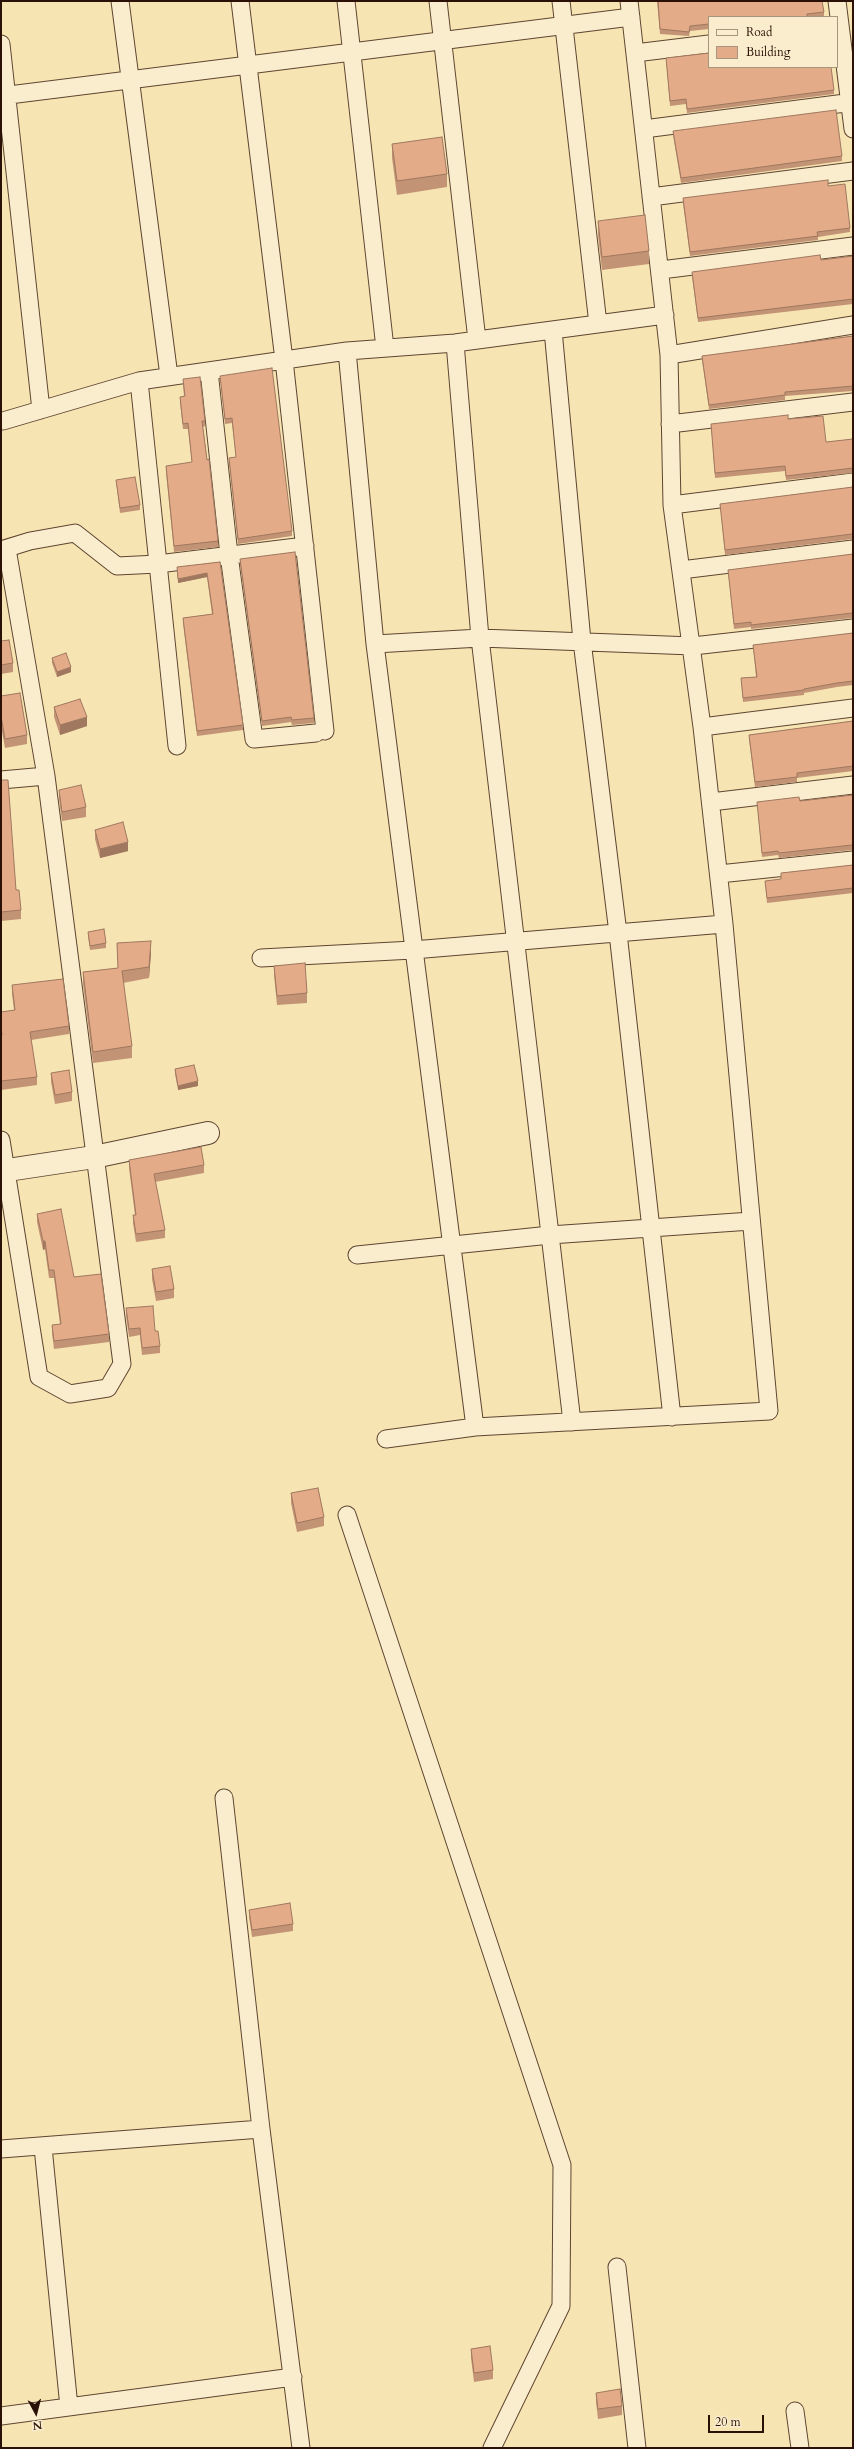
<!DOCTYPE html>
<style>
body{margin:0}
#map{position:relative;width:854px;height:2449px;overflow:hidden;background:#f7e4b3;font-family:Cardo,serif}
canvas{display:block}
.frame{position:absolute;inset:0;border:2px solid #2b1005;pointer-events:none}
.legend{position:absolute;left:708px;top:16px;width:130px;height:52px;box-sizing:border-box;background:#faedce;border:1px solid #a7957e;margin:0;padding:5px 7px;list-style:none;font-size:12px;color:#2b1005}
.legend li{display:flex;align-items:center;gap:8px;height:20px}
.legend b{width:20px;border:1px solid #a7957e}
.north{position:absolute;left:16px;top:2393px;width:40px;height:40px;-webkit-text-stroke:3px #faedce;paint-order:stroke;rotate:173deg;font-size:11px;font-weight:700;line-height:16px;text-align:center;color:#2b1005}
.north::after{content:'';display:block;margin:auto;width:14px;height:18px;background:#2b1005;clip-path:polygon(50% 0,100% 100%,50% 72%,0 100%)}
.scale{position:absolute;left:708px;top:2415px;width:56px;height:18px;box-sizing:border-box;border:2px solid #2b1005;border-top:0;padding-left:5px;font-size:12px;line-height:14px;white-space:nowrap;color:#2b1005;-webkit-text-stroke:3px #faedce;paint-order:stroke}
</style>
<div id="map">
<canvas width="854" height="2449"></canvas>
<div class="frame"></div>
<ul class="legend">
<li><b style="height:5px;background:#faedce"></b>Road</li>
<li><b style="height:11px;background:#e3ab88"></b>Building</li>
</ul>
<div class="north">N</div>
<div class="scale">20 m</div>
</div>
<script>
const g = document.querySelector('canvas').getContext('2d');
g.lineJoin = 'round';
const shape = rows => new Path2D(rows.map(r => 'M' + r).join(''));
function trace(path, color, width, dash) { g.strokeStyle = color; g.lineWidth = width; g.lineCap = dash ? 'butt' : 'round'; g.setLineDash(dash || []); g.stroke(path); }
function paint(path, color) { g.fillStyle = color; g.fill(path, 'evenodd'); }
const minor = shape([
 [120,1,169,376],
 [240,1,284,360,325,731],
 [346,1,385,348],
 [438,1,477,340],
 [561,1,598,324],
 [629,1,669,355,672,505,702,727,853,708],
 [837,1,853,129],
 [1,44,41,410],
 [635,53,709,44],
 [1,96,631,17],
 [644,129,853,102],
 [651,197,853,171],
 [661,270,853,246],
 [553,330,582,641,618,933,672,1417],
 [455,343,480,638,572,1422],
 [347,351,375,644,475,1427],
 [669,355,853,325],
 [209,371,229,555,254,739,316,733],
 [139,381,177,746],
 [3,421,139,381,347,351,455,343,665,315],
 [670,424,853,402],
 [672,505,853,482],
 [1,550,30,541,75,533,117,566,158,564,305,546],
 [681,570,853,549],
 [375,644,480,638,693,646,853,628],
 [1,780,46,776],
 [711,802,853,785],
 [719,874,853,860],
 [261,958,413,950,724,924],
 [1,1140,39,1377,70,1394,108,1388,122,1364,46,776,7,549],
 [357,1255,550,1235,751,1221],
 [386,1439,475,1427,769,1411,724,924,702,727],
 [347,1515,562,2165,561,2306,492,2448],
 [224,1798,261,2129],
 [43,2147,69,2407],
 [1,2149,261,2129,301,2448],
 [617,2267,637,2448],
 [795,2411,800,2448],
 [1,2416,293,2377]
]);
const tertiary = shape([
 [1,1171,94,1157,208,1133]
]);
const wall = shape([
 [657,1,822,1,824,12,824,17,709,17,709,29,690,31,689,36,660,34],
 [666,58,834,90,834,94,687,113,686,104,670,106],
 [673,131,842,156,842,161,681,183,673,135],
 [392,144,447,174,447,187,397,195,392,158],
 [828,186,850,228,850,232,818,237,818,240,690,256,683,203,683,198],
 [598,221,649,251,649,264,602,270,598,235],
 [853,256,853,304,698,322,692,276,692,272,821,260],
 [853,336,853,391,785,396,785,400,709,409,702,360,702,356],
 [220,376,292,531,292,536,238,544,229,462,229,458,236,457,232,423,225,424],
 [183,379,205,421,205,426,203,427,218,541,218,547,174,552,166,472,166,466,192,463,188,429,183,429,180,402,180,397,184,396,183,385],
 [788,419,826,442,853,439,853,473,786,480,785,471,715,478,711,424],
 [116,480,140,505,140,510,120,513],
 [853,487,853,540,852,539,725,555,720,504],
 [853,554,853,619,852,618,751,629,751,627,734,629,728,570],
 [240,559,314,718,314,723,292,725,291,722,262,726,240,564],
 [220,562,243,725,243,730,197,736,183,623,183,618,212,614,207,577,178,583,177,567],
 [853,633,853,685,837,687,804,693,804,695,743,702,741,678,756,677,753,645],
 [1,641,13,663,13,672,1,674],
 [52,658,71,672,57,677,52,663],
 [1,696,27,735,27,744,5,748,1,726],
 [54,707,87,726,60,735,54,717],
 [853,721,853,771,797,778,797,782,755,787,749,739,749,735],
 [1,780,16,890,21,910,21,919,1,921],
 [59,790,86,807,86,817,62,821,59,799],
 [853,795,853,850,852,850,779,858,778,855,762,857,757,802,800,801],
 [95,830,128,851,100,858,95,839],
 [853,865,853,893,767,903,765,881,781,879,781,873],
 [88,932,106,943,106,948,90,950,88,936],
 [117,943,151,953,149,978,123,983,132,1046,132,1058,93,1063,83,984,83,972,118,968],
 [274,966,307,993,307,1003,277,1005,274,975],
 [12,985,69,1026,69,1034,31,1040,37,1077,37,1085,1,1090,1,1012,14,1010,12,994],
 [175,1069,198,1086,178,1090,175,1074],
 [51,1073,72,1092,72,1101,55,1104,51,1082],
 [129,1160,204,1165,204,1173,155,1182,165,1230,165,1238,136,1242,133,1223,133,1215,135,1215,129,1168],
 [37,1214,74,1277,109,1334,109,1342,54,1349,52,1333,52,1325,60,1324,54,1278,49,1278,45,1249,43,1250,37,1222],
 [152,1269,174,1289,174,1298,156,1301,152,1279],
 [126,1308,160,1346,160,1353,142,1355,140,1335,129,1337,126,1316],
 [291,1493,324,1517,324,1526,297,1532,291,1503],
 [249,1910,293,1924,293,1931,252,1937,249,1917],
 [471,2349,493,2370,493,2379,474,2382,471,2358],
 [596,2393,622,2406,622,2415,598,2419,596,2402]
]);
const shadedWall = shape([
 [207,573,207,577,178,583,178,579],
 [71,667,71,672,57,677,57,672],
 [87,717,87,726,60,735,60,725],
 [128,842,128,851,100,858,100,849],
 [151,941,151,953,149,978,149,967],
 [198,1081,198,1086,178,1090,178,1086],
 [43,1241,45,1241,45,1249,43,1250]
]);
const building = shape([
 [658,1,822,1,824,12,807,14,807,17,709,17,709,24,690,26,689,32,660,29,658,1],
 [709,53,709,67,831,67,834,90,687,109,686,99,670,101,666,58,709,53],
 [836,110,842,156,681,178,673,131,836,110],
 [442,137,447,174,397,181,392,144,442,137],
 [828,180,828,186,845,184,850,228,817,232,818,236,690,252,683,198,828,180],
 [645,215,649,251,602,257,598,221,645,215],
 [820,255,821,260,853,256,853,299,698,318,692,272,820,255],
 [853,336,853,386,785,392,785,395,709,405,702,356,853,336],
 [272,368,292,531,238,539,229,458,236,457,232,418,225,419,220,376,272,368],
 [200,377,205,421,202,421,207,460,209,459,218,541,174,546,166,466,192,462,188,423,183,424,180,397,185,396,183,379,200,377],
 [788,415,788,419,823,416,826,442,853,439,853,468,786,476,785,466,715,473,711,424,788,415],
 [135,477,140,505,120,508,116,480,135,477],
 [853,487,853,535,852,534,725,550,720,504,853,487],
 [295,552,314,718,292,720,291,717,262,721,240,559,295,552],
 [853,554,853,614,852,613,751,625,751,622,734,624,728,570,853,554],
 [220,562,243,725,197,731,183,618,213,614,207,573,178,579,177,567,220,562],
 [853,633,853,681,837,683,804,689,804,690,743,698,741,678,757,677,753,645,853,633],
 [9,640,13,663,1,665,1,641,9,640],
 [66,653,71,667,57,672,52,658,66,653],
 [20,693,27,735,5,739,1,716,1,696,20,693],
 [80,699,87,717,60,725,54,707,80,699],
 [853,721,853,766,797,773,797,777,755,782,749,735,853,721],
 [1,780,8,780,16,890,19,890,21,910,1,912,1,780],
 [81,785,86,807,62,812,59,790,81,785],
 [853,795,853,846,852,845,779,853,778,851,762,853,757,802,799,797,800,801,853,795],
 [123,822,128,842,100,849,95,830,123,822],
 [853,865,853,888,767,898,765,881,781,879,781,873,853,865],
 [104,929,106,943,90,946,88,932,104,929],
 [151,941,149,967,122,971,132,1046,93,1052,83,972,118,968,117,943,151,941],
 [305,963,307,993,277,996,274,966,305,963],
 [63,979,69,1026,30,1032,37,1077,1,1081,1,1035,2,1035,1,1026,1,1012,15,1010,12,985,63,979],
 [194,1065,198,1081,178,1086,175,1069,194,1065],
 [69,1070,72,1092,55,1095,51,1073,69,1070],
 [201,1147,204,1165,154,1174,165,1230,136,1234,133,1215,136,1215,129,1160,201,1147],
 [61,1209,74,1277,101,1274,109,1334,54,1341,52,1325,61,1324,54,1270,49,1270,45,1241,43,1241,37,1214,61,1209],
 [170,1266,174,1289,156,1292,152,1269,170,1266],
 [153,1306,155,1331,158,1331,160,1346,142,1348,140,1328,129,1329,126,1308,153,1306],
 [318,1488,324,1517,297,1523,291,1493,318,1488],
 [290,1903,293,1924,252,1930,249,1910,290,1903],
 [490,2346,493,2370,474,2373,471,2349,490,2346],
 [620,2389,622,2406,598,2409,596,2393,620,2389]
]);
trace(minor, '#5e4530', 19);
trace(tertiary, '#5e4530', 24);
trace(minor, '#faedce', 17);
trace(tertiary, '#faedce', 22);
paint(wall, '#c39375');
paint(shadedWall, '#9f785f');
paint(building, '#e3ab88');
trace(building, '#9f785f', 1);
</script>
